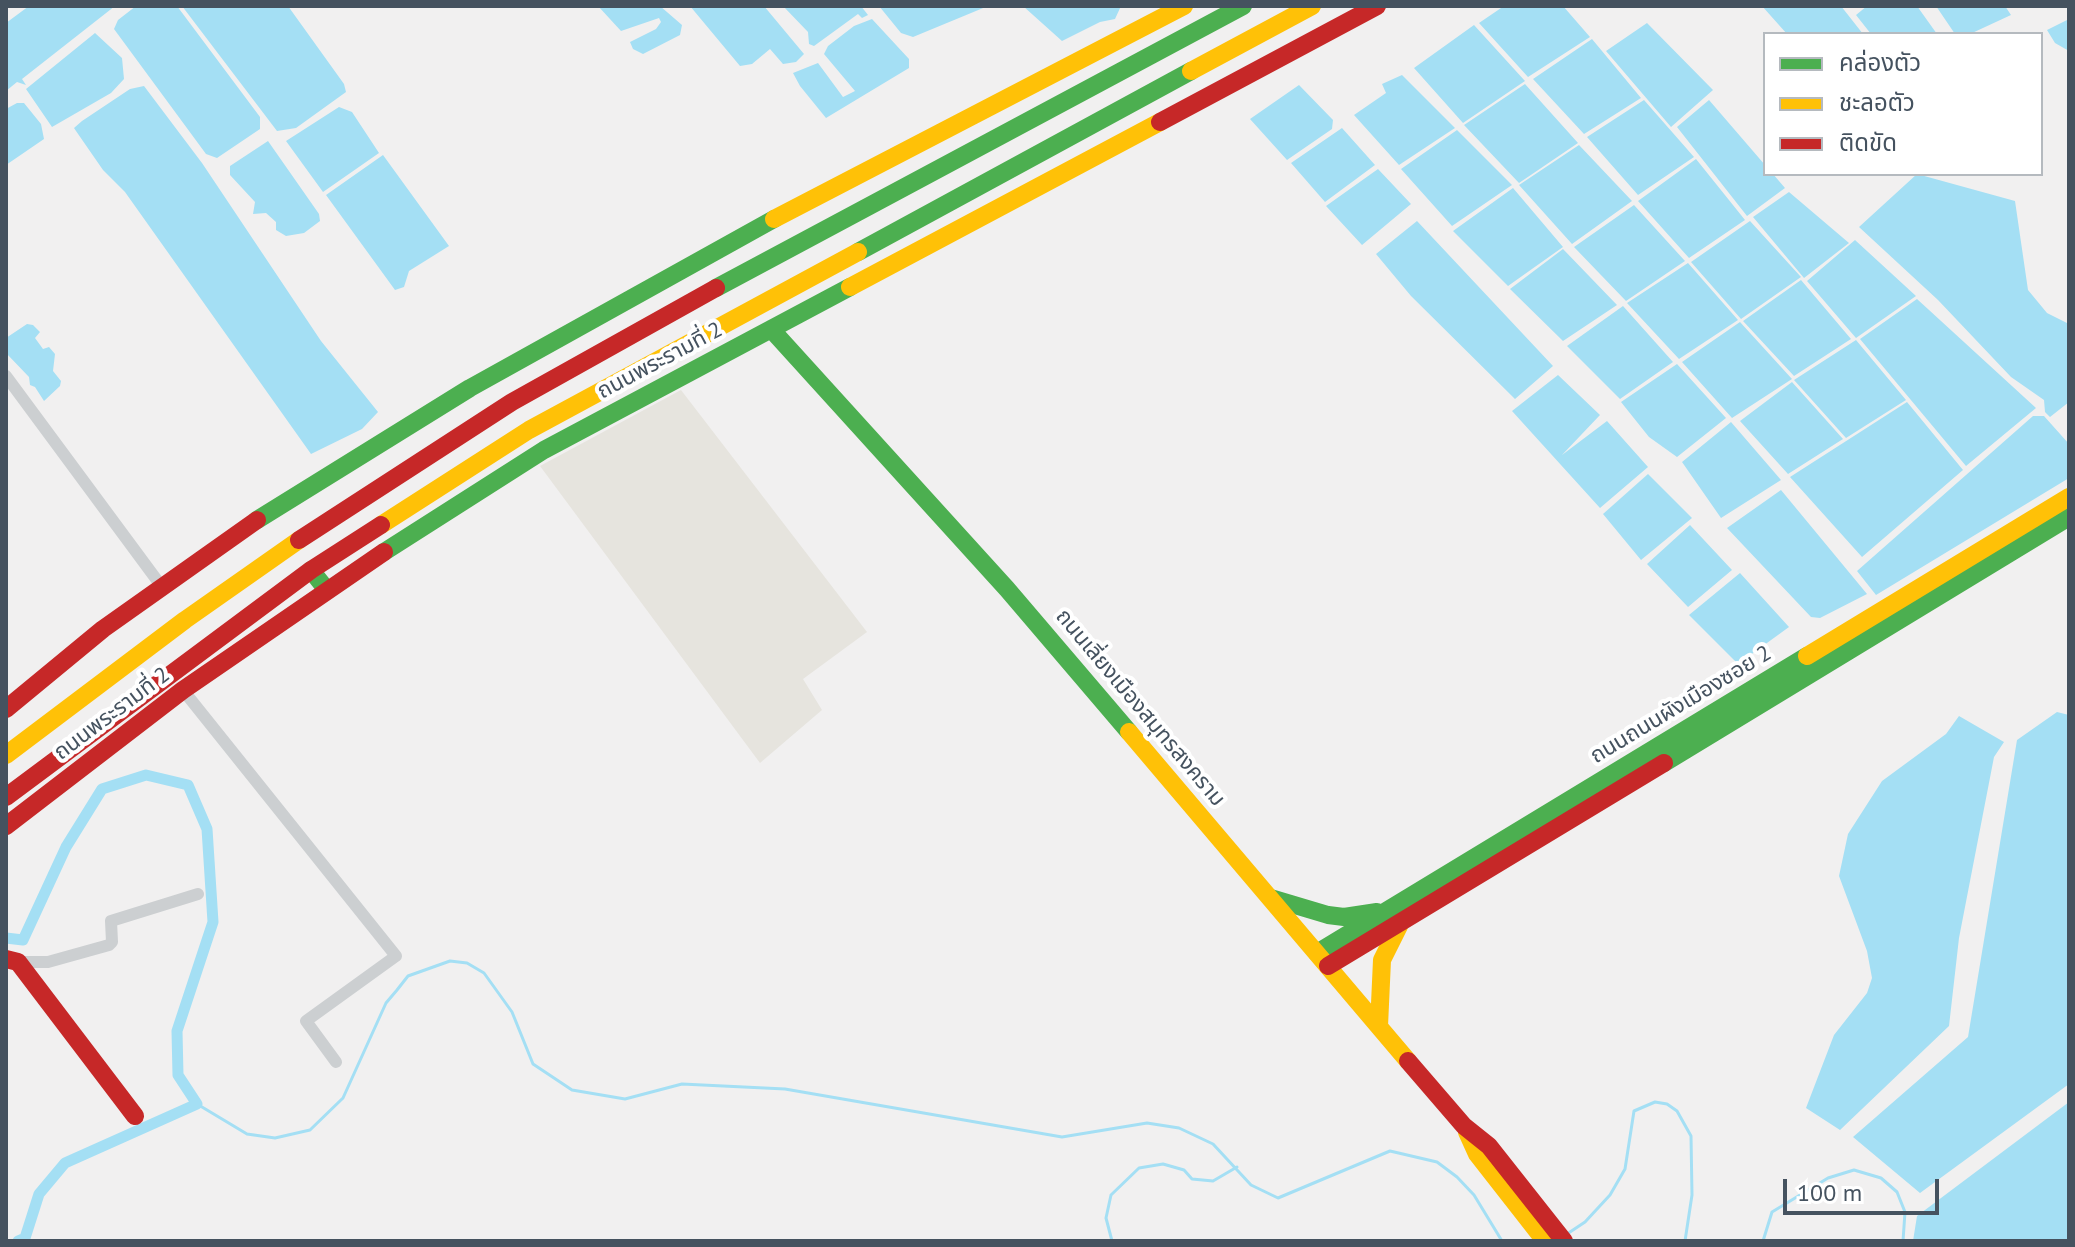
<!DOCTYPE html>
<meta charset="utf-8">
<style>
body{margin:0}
#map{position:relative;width:2075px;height:1247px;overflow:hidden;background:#f1f0f0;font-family:"PT Sans","Noto Sans Thai",sans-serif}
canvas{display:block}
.frame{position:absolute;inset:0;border:8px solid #45525f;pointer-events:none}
.legend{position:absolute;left:1763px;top:32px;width:280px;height:144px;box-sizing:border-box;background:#fff;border:2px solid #b5babf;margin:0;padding:10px 14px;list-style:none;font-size:24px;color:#45525f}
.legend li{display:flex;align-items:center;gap:16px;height:40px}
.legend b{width:40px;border:2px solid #b5babf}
.scale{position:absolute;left:1783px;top:1179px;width:156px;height:36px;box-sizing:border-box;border:4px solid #45525f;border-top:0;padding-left:10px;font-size:24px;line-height:28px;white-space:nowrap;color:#45525f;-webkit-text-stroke:6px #fff;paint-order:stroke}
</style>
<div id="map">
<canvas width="2075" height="1247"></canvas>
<div class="frame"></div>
<ul class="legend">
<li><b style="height:10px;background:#4caf50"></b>คล่องตัว</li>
<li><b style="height:10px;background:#ffc107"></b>ชะลอตัว</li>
<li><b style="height:10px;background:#c62828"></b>ติดขัด</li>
</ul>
<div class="scale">100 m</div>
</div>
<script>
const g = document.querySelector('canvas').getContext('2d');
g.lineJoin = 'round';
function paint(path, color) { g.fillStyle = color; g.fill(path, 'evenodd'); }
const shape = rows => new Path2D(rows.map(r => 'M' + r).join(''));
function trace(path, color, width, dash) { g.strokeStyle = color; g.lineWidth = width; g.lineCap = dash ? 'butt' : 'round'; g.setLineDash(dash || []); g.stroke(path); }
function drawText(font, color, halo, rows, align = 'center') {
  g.font = font + ' "PT Sans","Noto Sans Thai",sans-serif'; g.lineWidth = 8; g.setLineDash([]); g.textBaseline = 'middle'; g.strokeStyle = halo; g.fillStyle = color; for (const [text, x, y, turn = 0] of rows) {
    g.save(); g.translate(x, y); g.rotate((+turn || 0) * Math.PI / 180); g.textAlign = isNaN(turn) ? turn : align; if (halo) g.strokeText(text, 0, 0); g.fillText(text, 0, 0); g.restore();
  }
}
const commercial = shape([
 [681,390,867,632,803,679,822,710,760,763,540,466]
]);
const water = shape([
 [29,6,115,6,22,79,26,85,17,82,6,91,6,23],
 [136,6,177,6,260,117,260,129,217,158,206,154,114,29,118,20],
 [182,6,288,6,344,84,346,92,296,128,277,131],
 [598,6,660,6,682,25,680,35,643,54,633,49,630,42,656,29,661,22,659,18,621,31],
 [690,6,764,6,804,54,796,62,783,64,770,49,752,64,740,66],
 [783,6,861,6,868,15,862,18,858,14,814,46,809,44,808,32],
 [879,6,988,6,913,37,901,33],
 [1023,6,1121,6,1115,19,1100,22,1062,41],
 [1504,6,1563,6,1590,37,1528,77,1479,23],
 [1762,6,1841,6,1863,34,1787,34],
 [1867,6,1917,6,1937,34,1871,34,1856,15],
 [1936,6,2005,6,2011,15,1970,34,1955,34],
 [872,19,909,59,909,68,826,118,800,86,793,73,818,63,843,97,855,91,824,54,828,46,854,26],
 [2069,19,2069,51,2055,43,2047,30],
 [1647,23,1713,90,1671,127,1606,51],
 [1474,25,1525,81,1463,123,1414,68],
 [95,33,122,58,124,79,111,93,52,127,26,89],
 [1592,39,1641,98,1584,134,1533,79],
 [1402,75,1455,128,1399,165,1354,115,1386,93,1382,84],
 [1525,84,1578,143,1519,183,1464,125],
 [1299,85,1333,120,1332,129,1287,160,1250,119],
 [144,86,202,163,321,341,378,412,362,429,311,454,125,192,103,170,76,131,74,128,82,121,130,89],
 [1644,100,1694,157,1638,195,1587,137],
 [1709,100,1765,165,1765,174,1773,174,1785,188,1747,216,1677,127],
 [17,103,24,103,41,124,44,139,6,165,6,109],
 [339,107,352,112,379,153,323,192,286,141],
 [1342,128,1375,165,1325,202,1291,163],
 [1457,130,1512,185,1452,226,1401,169],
 [268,141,319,214,320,221,304,233,286,236,276,230,276,222,266,213,253,214,255,202,230,175,230,166],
 [1579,145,1632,201,1572,244,1519,185],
 [383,155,449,246,409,271,404,287,395,290,326,195],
 [1696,159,1745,220,1689,258,1638,201],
 [1378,169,1411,204,1362,245,1326,206],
 [1917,174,2015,201,2028,290,2047,313,2069,324,2069,402,2050,417,2045,412,2044,400,2011,377,1938,300,1859,227],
 [1513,188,1563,247,1508,286,1453,231],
 [1789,192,1849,243,1804,278,1753,217],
 [1634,205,1685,261,1626,301,1574,247],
 [1417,221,1553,366,1515,399,1411,296,1376,254],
 [1750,221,1801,277,1741,319,1691,262],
 [1855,240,1916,296,1856,338,1807,281],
 [1563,249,1617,305,1563,341,1510,289],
 [1688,263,1738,320,1679,359,1627,303],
 [1801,280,1851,339,1794,376,1743,321],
 [1917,299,2036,408,1966,466,1860,339],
 [1623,306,1673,362,1620,399,1567,346],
 [1740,322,1792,379,1732,418,1682,362],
 [27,324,33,325,40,332,35,338,43,349,49,347,55,354,53,371,61,381,60,386,44,401,35,387,30,385,29,377,6,353,6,338],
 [1856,340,1906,400,1846,438,1794,380],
 [1677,364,1726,418,1677,457,1649,437,1621,402],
 [1558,375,1600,415,1562,455,1607,421,1648,467,1600,508,1512,411],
 [1792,382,1843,439,1788,474,1740,421],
 [1907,402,1963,470,1862,557,1790,477],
 [2033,416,2044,416,2069,444,2069,478,1876,595,1857,571],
 [1731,422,1781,480,1721,518,1682,462],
 [1648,474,1692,518,1641,560,1603,514],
 [1781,490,1867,594,1820,618,1811,617,1727,528],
 [1690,525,1732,570,1688,607,1647,564],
 [1740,573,1789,627,1738,664,1689,615],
 [2057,712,2069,715,2069,1084,1920,1193,1853,1137,1968,1037,2017,740],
 [1959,716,2004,742,1994,757,1959,938,1949,1026,1840,1130,1806,1108,1834,1035,1867,993,1872,978,1867,951,1839,876,1848,834,1882,781,1946,734],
 [2069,1102,2069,1241,1913,1241,1917,1216]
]);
const stream = shape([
 [197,1104,247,1134,275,1138,310,1130,343,1098,386,1003,397,990,408,976,450,961,467,963,484,973,512,1012,533,1064,572,1090,625,1099,682,1084,785,1089,1062,1137,1147,1123,1179,1128,1213,1144,1251,1185,1278,1198,1390,1151,1437,1162,1457,1177,1474,1195,1502,1241],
 [1567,1234,1585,1222,1610,1195,1625,1169,1634,1111,1655,1102,1667,1104,1677,1111,1691,1136,1692,1195,1685,1241],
 [1112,1241,1106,1218,1111,1195,1139,1168,1163,1164,1184,1170,1192,1179,1213,1181,1237,1167],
 [1763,1241,1772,1212,1828,1178,1854,1170,1881,1178,1897,1192,1905,1212,1903,1241]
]);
const canal = shape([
 [6,938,23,940,66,847,102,789,146,775,188,785,207,829,213,922,177,1031,178,1075,197,1104,65,1163,39,1194,25,1238,18,1241]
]);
const street = shape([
 [6,376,162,587],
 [183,690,396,956,306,1021,336,1062],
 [18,962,48,962,109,945,112,942,111,921,198,894]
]);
const fast = shape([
 [858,252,1191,71],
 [716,288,1243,6],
 [771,329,1007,589,1129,732],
 [257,520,470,388,774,219],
 [384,552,544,450,850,287],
 [311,570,326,589],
 [1664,763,2069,517],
 [1271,898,1328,915,1344,917,1377,912],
 [1317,953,1807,656]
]);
const slow = shape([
 [1191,71,1312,6],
 [774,219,1184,6],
 [850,287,1160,122],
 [381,525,529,430,858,252],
 [1807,656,2069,497],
 [1129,732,1408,1061],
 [6,755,185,620,299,540],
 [1379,1026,1382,960,1399,926],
 [1467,1132,1477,1154,1545,1241]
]);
const jam = shape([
 [1160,122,1377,6],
 [299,540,512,402,716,288],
 [6,709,103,629,257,520],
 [6,797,311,570,381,525],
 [6,826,183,690,384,552],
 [6,959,18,962,135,1116],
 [1328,966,1664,763],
 [1408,1061,1464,1126,1489,1146,1564,1241]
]);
const streetNames = [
 ["ถนนพระรามที่ 2",660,361,-28],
 ["ถนนถนนผังเมืองซอย 2",1681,705,-31],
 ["ถนนเลี่ยงเมืองสมุทรสงคราม",1140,708,50],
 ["ถนนพระรามที่ 2",112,714,-37]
];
paint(commercial, '#e6e4de');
paint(water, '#a4dff4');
trace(stream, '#a4dff4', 3);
trace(canal, '#a4dff4', 11);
trace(street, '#cccfd1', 12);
trace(fast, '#4caf50', 18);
trace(slow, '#ffc107', 18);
trace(jam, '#c62828', 18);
drawText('22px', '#45525f', '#fff', streetNames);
</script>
